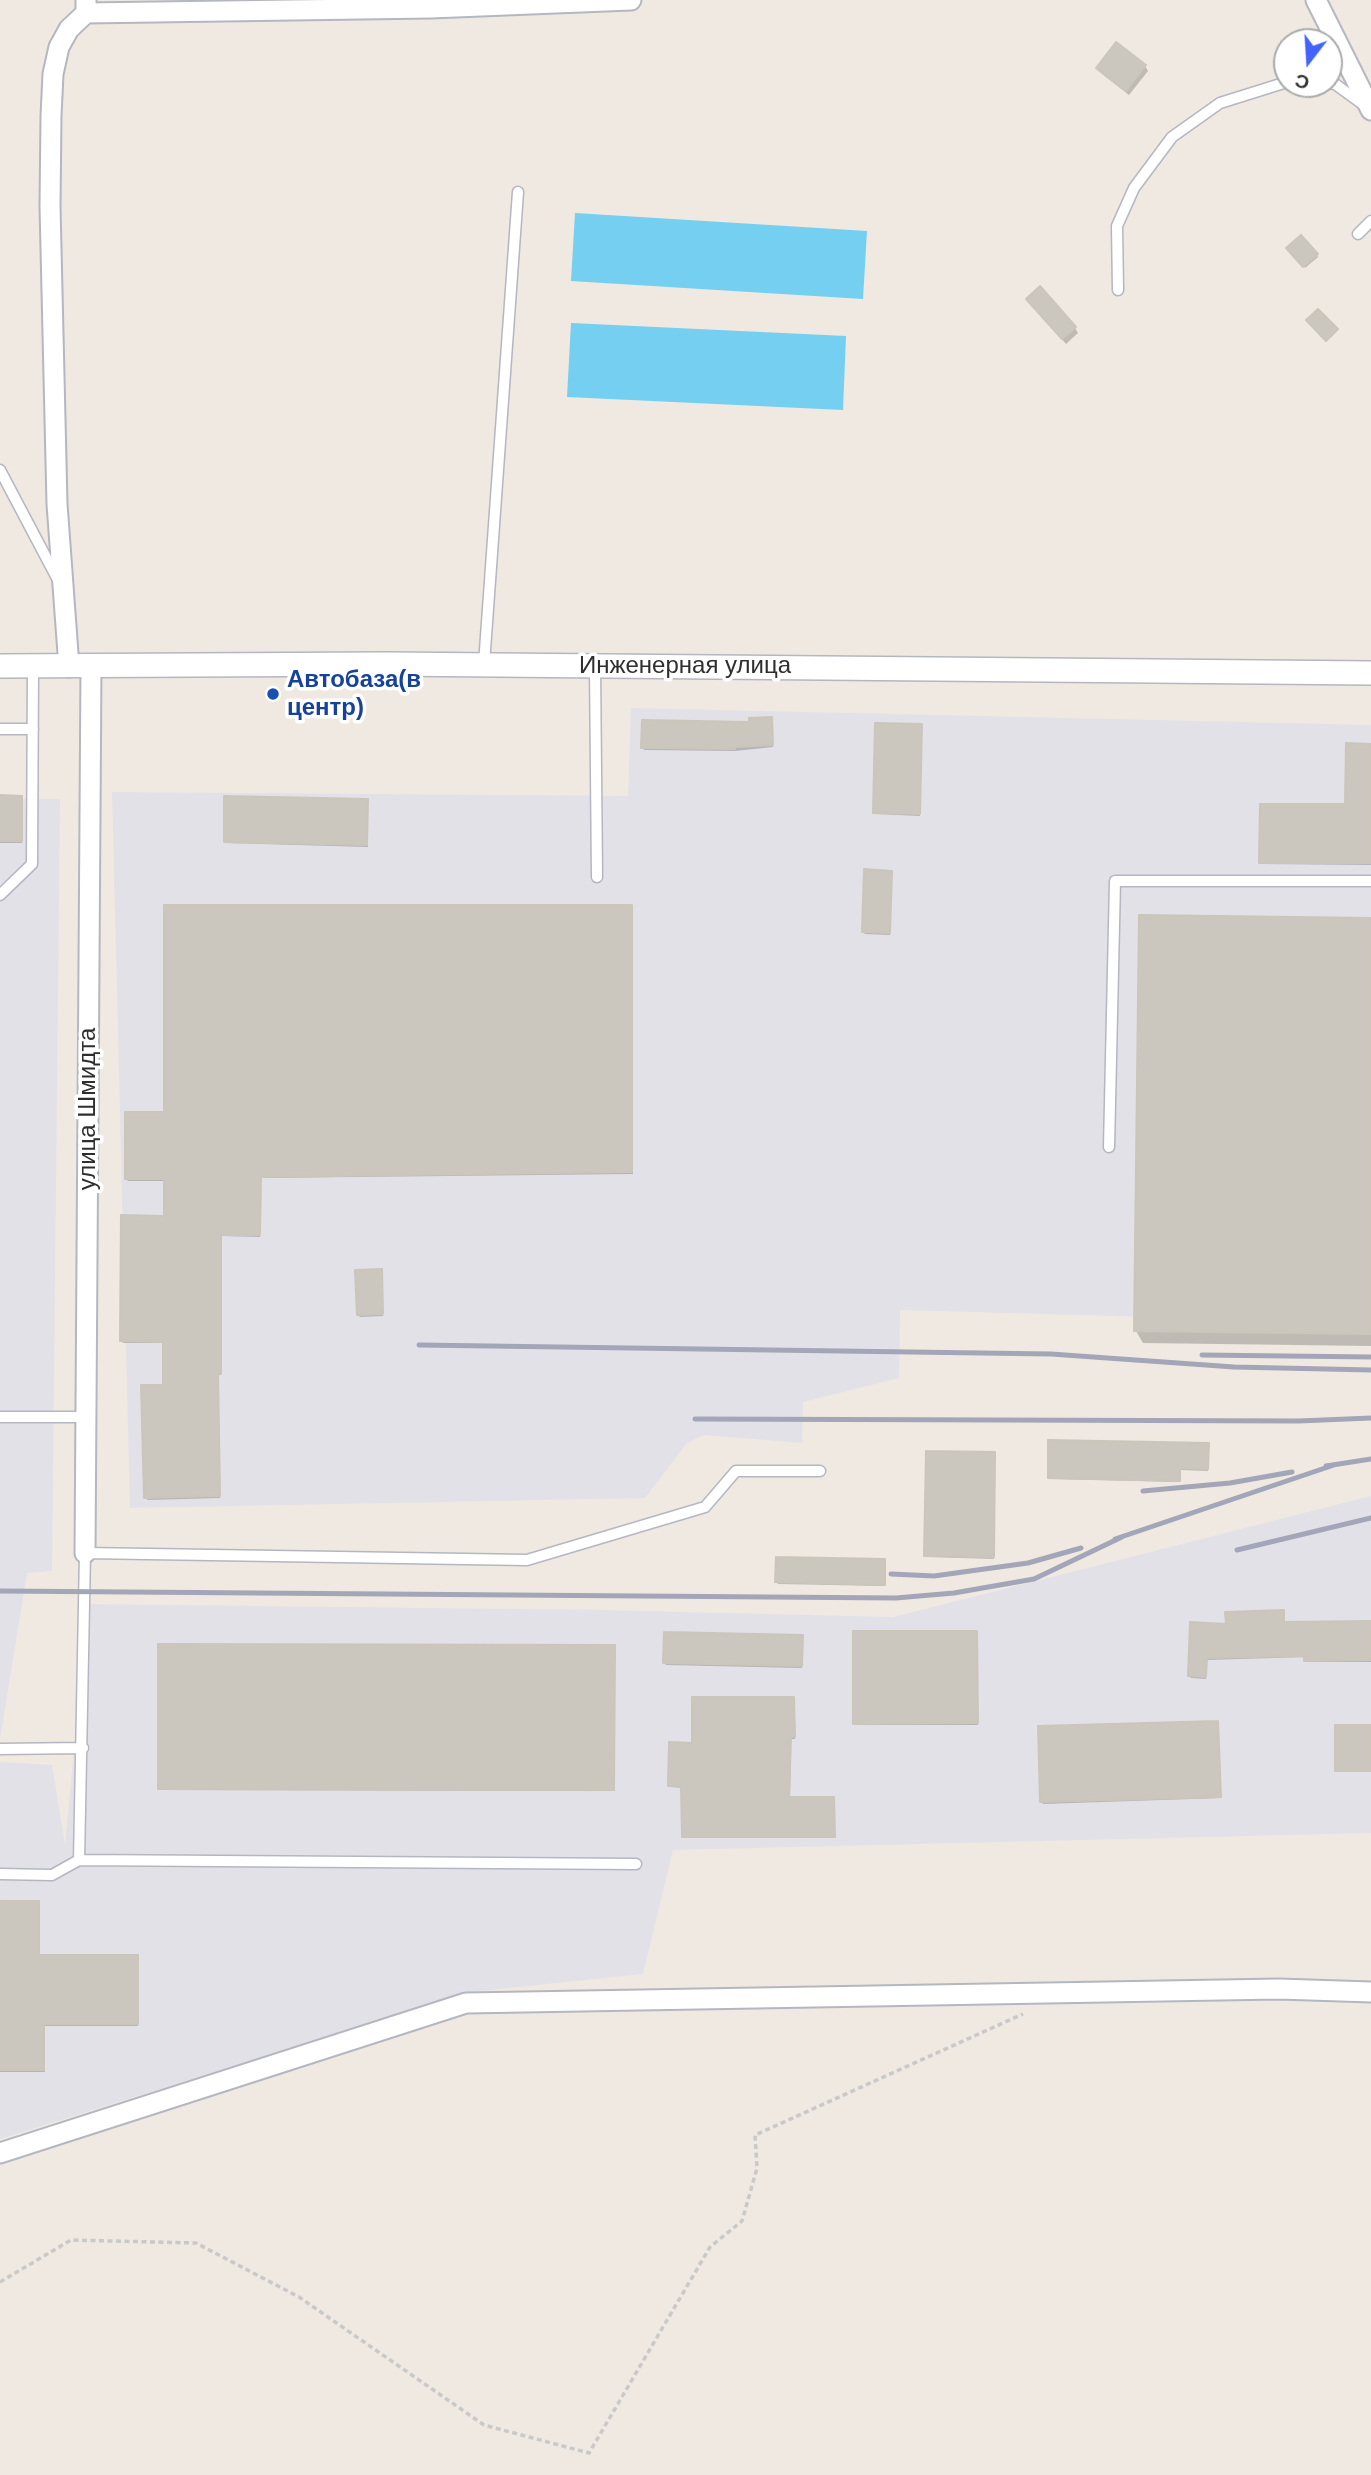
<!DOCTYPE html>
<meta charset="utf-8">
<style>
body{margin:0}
#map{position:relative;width:1371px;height:2475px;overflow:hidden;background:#efe9e1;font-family:Helvetica,sans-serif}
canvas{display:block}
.north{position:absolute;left:1273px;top:28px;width:70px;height:70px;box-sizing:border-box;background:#fff;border:2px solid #ababab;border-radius:50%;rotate:197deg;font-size:19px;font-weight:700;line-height:28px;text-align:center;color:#2e2e2e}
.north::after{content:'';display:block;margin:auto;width:24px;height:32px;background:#4264fb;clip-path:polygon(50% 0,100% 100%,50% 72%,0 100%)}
</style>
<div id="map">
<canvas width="1371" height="2475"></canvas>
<div class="north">С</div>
</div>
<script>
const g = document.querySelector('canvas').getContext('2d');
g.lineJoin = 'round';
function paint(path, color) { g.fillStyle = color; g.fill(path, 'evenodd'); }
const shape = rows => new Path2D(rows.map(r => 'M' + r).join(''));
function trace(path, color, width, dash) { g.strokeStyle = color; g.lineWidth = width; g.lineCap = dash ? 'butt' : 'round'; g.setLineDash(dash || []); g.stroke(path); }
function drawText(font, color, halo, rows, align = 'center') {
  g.font = font + ' Helvetica,sans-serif'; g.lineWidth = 7; g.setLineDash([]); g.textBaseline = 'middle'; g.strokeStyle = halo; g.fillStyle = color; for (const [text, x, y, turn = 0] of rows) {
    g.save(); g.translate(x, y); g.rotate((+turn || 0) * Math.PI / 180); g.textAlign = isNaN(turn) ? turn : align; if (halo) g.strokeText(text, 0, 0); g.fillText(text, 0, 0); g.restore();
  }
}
const industrial = shape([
 [631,708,1371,725,1371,1323,900,1310,899,1378,803,1402,802,1443,704,1435,687,1443,645,1498,130,1508,112,792,628,796],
 [0,799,60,799,52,1571,27,1573,0,1739],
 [1371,1496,1371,1833,673,1850,643,1974,470,1992,0,2139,0,1762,52,1765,65,1845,88,1604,599,1610,894,1617]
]);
const water = shape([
 [575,213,867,231,863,299,571,281],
 [571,323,846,336,843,410,567,397]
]);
const shadow = shape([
 [1145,66,1148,71,1129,95,1102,74,1098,68],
 [1290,250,1317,255,1318,257,1305,268],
 [1032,305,1075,328,1078,333,1066,344],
 [771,719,773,747,735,751,644,750,643,748],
 [921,726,920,816,876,814,875,812],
 [1371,745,1371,865,1262,864,1261,862,1347,806],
 [0,797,21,797,22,799,22,843,0,843],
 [367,801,368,847,227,843,225,841],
 [891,872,890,935,865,934,863,932],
 [631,907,633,1174,261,1178,260,1237,221,1236,221,1375,218,1375,220,1498,147,1500,164,1387,165,1343,123,1343,122,1341,166,1217,166,1181,128,1181,126,1179,166,1114],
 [1371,920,1371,1346,1143,1343,1136,1331],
 [382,1273,383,1316,360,1317,358,1315],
 [1208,1445,1208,1471,1180,1470,1180,1482,1051,1479,1049,1477],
 [994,1454,994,1559,927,1557,926,1555],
 [884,1561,885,1586,778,1584,777,1582],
 [1283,1612,1284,1624,1371,1623,1371,1662,1307,1662,1306,1657,1207,1660,1206,1679,1191,1678,1190,1676,1227,1625],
 [976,1633,978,1725,856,1725,855,1723],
 [803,1639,802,1668,666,1665,665,1663],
 [615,1649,615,1791,161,1790,159,1788],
 [793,1699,795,1739,791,1739,790,1798,833,1798,835,1838,685,1838,683,1788,671,1787,670,1785],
 [1217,1722,1221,1798,1043,1804,1042,1802],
 [1371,1727,1371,1772,1338,1772,1337,1770],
 [0,1903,39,1956,137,1956,138,2026,45,2026,45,2072,0,2072]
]);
const building = shape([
 [1116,42,1146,65,1126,91,1096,68,1116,42],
 [1301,235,1318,254,1303,267,1286,248,1301,235],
 [1040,286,1076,327,1062,339,1026,299,1040,286],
 [1318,309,1338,329,1326,341,1306,320,1318,309],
 [772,717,773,745,735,747,735,749,641,748,642,720,749,722,749,718,772,717],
 [875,723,922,724,920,814,873,813,875,723],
 [1346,743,1371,744,1371,863,1259,863,1260,804,1345,804,1346,743],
 [0,795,22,796,22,841,0,841,0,795],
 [224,796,368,799,367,845,224,842,224,796],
 [864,869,892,871,890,933,862,932,864,869],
 [164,905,632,905,632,1172,261,1177,260,1235,221,1235,221,1374,218,1373,220,1496,144,1498,141,1385,163,1385,163,1342,120,1341,121,1215,164,1216,164,1179,125,1179,125,1112,164,1112,164,905],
 [1139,915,1371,918,1371,1334,1134,1331,1139,915],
 [382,1269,383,1314,357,1315,355,1270,382,1269],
 [1048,1440,1209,1443,1208,1469,1180,1468,1180,1481,1048,1478,1048,1440],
 [926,1451,995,1452,994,1557,924,1556,926,1451],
 [776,1557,885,1559,885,1585,775,1582,776,1557],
 [1284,1610,1284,1622,1371,1621,1371,1660,1304,1661,1304,1656,1207,1658,1206,1677,1188,1676,1190,1622,1226,1624,1225,1612,1284,1610],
 [853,1631,977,1631,978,1723,853,1724,853,1631],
 [664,1632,803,1635,802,1666,663,1663,664,1632],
 [158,1644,615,1645,614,1790,158,1789,158,1644],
 [692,1697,794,1697,795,1737,791,1737,789,1797,834,1797,835,1837,682,1837,681,1786,668,1786,669,1742,692,1743,692,1697],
 [1218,1721,1221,1797,1040,1802,1038,1726,1218,1721],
 [1335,1725,1371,1725,1371,1771,1335,1771,1335,1725],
 [0,1901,39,1901,39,1955,138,1955,138,2024,44,2024,44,2070,0,2070,0,1901]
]);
const path = shape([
 [0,2282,71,2240,196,2243,299,2297,484,2425,589,2453,710,2247,742,2221,757,2168,755,2135,1023,2014]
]);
const service = shape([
 [1329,83,1335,84,1364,105],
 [1358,234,1371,221],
 [1118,290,1117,226,1134,188,1172,137,1220,103,1287,82],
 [0,470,58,580],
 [484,664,518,192],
 [595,666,597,877],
 [0,729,33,729],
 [0,895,32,864,33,667],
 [1109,1147,1115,881,1371,881],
 [0,1417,85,1417],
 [0,1749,83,1748],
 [636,1864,79,1860,85,1553,527,1560,705,1507,736,1471,820,1471],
 [0,1874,52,1875,79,1860]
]);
const minor = shape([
 [86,0,86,13,431,8,631,0],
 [1316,0,1371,110],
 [69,667,57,504,50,206,51,116,53,74,59,47,69,29,86,13],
 [85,1553,91,666],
 [0,2153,466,2003,1279,1989,1371,1992]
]);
const tertiary = shape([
 [0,666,387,664,1371,673]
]);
const rail = shape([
 [419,1345,1051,1354,1234,1367,1371,1370],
 [1202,1355,1371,1357],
 [695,1419,1299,1421,1371,1418],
 [1326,1466,1371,1459],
 [1143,1491,1230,1483,1292,1472],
 [1115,1539,1334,1465],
 [1237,1550,1371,1518],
 [891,1574,934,1576,1028,1563,1081,1548],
 [0,1591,896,1598,954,1593,1034,1579,1122,1537]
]);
const markers = [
 [273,694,7,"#1a4fb4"]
];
const streetNames = [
 ["Инженерная улица",685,666],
 ["улица Шмидта",88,1109,-90]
];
const transitNames = [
 ["Автобаза(в",287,680],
 ["центр)",287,708]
];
paint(industrial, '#e3e1e8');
paint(water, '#75cff0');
paint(shadow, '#0003');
paint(building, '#cbc7bf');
trace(building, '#cbc5ba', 2);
trace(service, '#b4b7c1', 13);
trace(minor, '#b4b7c1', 23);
trace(tertiary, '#b4b7c1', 26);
trace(path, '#c9c9c9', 3.5, [5, 3.5]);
trace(service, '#fff', 10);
trace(minor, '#fff', 19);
trace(tertiary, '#fff', 23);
trace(rail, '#a3a6b8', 5);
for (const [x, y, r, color] of markers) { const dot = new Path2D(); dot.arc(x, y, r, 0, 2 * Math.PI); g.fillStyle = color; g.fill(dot); trace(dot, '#fff', 2.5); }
drawText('24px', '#2e2e2e', '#fff', streetNames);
drawText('bold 24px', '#164399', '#fff', transitNames, 'left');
</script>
